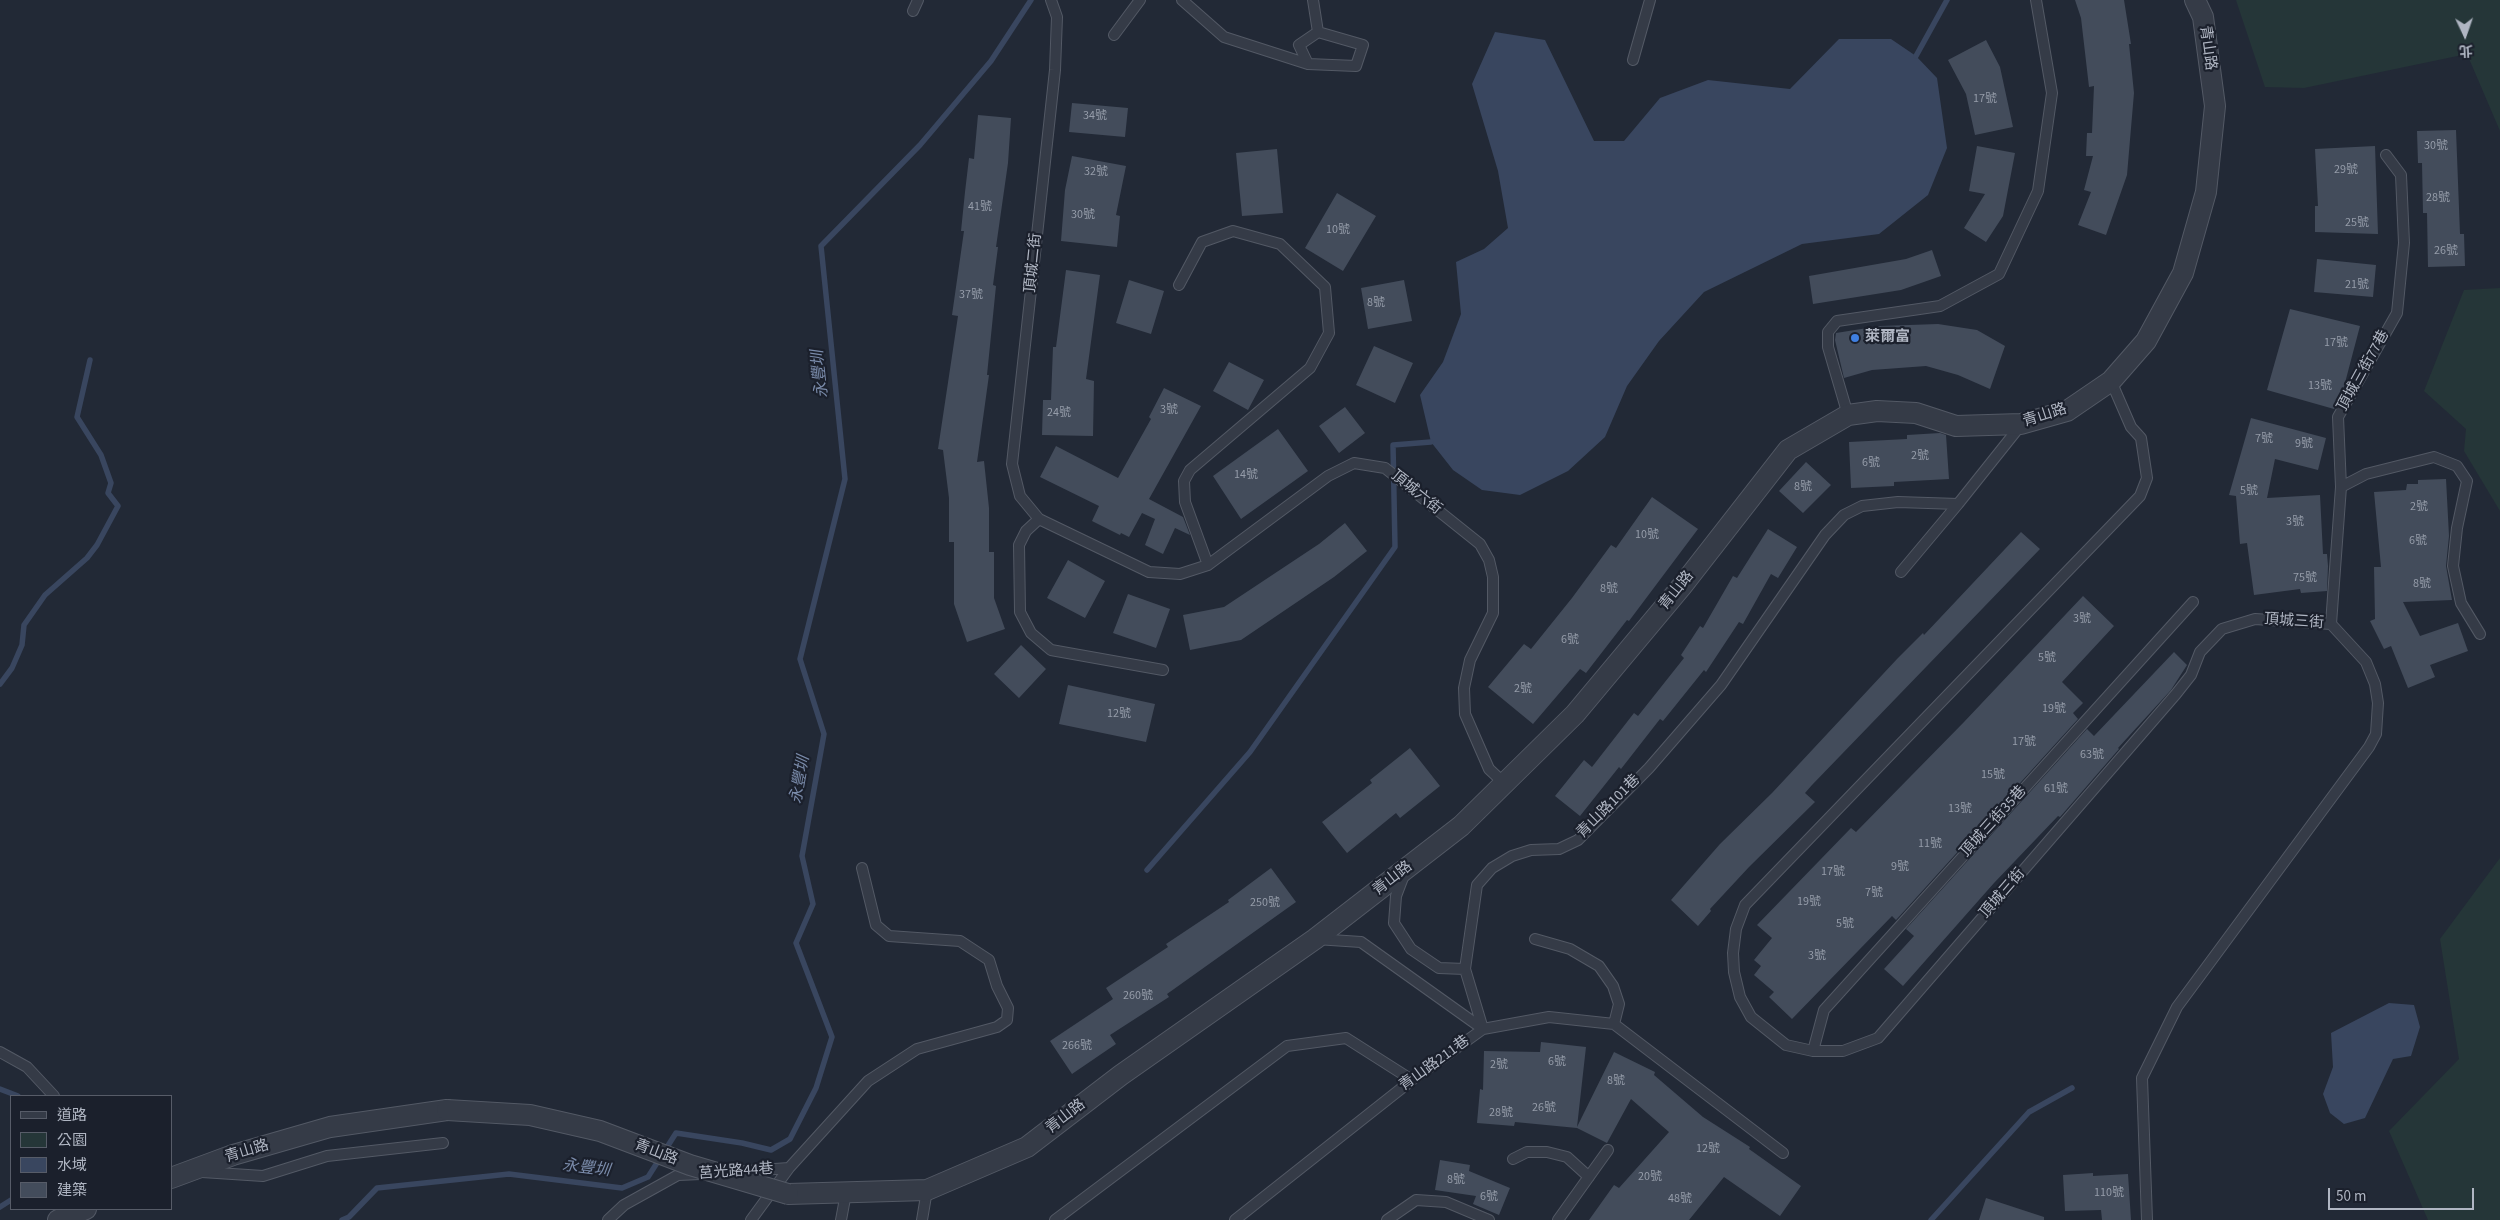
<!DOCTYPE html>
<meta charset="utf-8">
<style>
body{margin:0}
#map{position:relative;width:2500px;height:1220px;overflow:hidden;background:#222936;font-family:"Source Sans 3","Noto Sans TC",sans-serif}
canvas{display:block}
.legend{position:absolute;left:10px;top:1095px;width:162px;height:115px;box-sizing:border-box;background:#1b202c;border:1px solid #575c68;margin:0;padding:6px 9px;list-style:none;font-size:15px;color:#b0b6c3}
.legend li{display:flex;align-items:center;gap:10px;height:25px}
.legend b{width:25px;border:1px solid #575c68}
.north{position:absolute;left:2440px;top:10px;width:50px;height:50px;-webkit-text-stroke:4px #1b202c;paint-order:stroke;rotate:177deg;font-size:14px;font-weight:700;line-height:20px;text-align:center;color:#b0b6c3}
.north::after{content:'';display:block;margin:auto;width:18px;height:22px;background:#b0b6c3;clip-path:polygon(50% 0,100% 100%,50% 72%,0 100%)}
.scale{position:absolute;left:2328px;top:1188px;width:146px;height:22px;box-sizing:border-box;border:2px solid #b0b6c3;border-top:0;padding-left:6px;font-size:15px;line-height:18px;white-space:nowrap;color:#b0b6c3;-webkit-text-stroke:4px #1b202c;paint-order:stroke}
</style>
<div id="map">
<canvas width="2500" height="1220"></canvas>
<ul class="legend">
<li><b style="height:6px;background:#353b47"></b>道路</li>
<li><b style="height:14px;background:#253638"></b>公園</li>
<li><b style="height:14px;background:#39465f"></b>水域</li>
<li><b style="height:14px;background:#434c5b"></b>建築</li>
</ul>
<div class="north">北</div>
<div class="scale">50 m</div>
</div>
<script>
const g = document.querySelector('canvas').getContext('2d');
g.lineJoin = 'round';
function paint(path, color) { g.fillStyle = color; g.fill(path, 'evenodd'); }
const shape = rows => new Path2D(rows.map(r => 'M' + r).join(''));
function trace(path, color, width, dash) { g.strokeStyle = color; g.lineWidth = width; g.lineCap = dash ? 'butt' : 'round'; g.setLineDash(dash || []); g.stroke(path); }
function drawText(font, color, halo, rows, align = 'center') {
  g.font = font + ' "Source Sans 3","Noto Sans TC",sans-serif'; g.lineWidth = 4.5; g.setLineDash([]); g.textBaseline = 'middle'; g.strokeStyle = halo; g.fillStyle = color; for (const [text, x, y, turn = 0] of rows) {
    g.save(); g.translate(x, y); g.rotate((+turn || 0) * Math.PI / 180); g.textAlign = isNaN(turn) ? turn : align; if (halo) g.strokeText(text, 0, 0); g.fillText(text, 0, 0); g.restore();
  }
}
const green = shape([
 [2236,0,2500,0,2500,131,2467,54,2304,88,2265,87],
 [2500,288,2500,511,2464,451,2466,429,2424,391,2464,290],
 [2500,858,2500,1220,2428,1220,2389,1131,2459,1059,2440,939]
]);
const water = shape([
 [1495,32,1545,40,1594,141,1624,141,1660,98,1708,80,1790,89,1839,39,1891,39,1916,56,1937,78,1947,148,1928,195,1879,234,1802,244,1704,292,1659,341,1627,386,1605,437,1568,471,1520,495,1482,490,1453,470,1431,442,1420,395,1443,362,1461,314,1456,262,1484,249,1508,228,1498,171,1472,84],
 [2389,1003,2414,1005,2420,1027,2411,1056,2393,1059,2365,1118,2344,1124,2330,1113,2323,1094,2333,1067,2331,1033]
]);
const stream = shape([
 [1916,56,1947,0],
 [0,684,12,668,22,645,24,625,45,595,87,558,97,545,118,506,108,493,111,483,101,455,77,417,90,360],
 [1147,870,1250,752,1395,547,1393,445,1431,442],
 [0,1089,18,1096],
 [0,1207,11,1200],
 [342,1220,349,1217,377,1188,509,1174,622,1188,648,1177,676,1133,742,1143,771,1150,790,1139,816,1088,832,1037,796,943,813,904,802,856,824,734,800,659,845,479,821,246,920,145,991,61,1031,0],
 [1931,1220,2029,1112,2072,1088]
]);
const building = shape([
 [2075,0,2124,0,2131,44,2129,44,2134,93,2127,175,2106,235,2078,225,2091,192,2084,190,2093,156,2086,156,2087,133,2092,133,2094,86,2089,87,2081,18],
 [1986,40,2000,67,2013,127,1975,135,1966,94,1948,60],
 [1072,103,1128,108,1125,137,1069,132],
 [978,115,1011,118,1008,163,996,247,998,247,993,285,996,286,987,375,989,375,977,462,984,461,989,508,989,552,994,552,994,598,1005,629,967,642,954,604,954,542,949,542,949,498,943,450,938,449,958,316,952,315,964,231,961,231,965,192,969,158,974,159],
 [2456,130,2460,234,2464,234,2465,266,2428,267,2427,213,2423,213,2422,163,2418,163,2417,131],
 [1977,146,2015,153,2003,216,1986,242,1964,228,1985,194,1969,191],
 [2375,146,2378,234,2315,232,2315,206,2318,206,2315,149],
 [1277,149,1283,213,1242,216,1236,153],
 [1072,156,1126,166,1116,215,1120,216,1117,247,1061,241,1065,190],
 [1337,193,1376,216,1343,271,1305,248],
 [1932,250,1941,276,1901,290,1813,304,1809,276,1906,259],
 [2317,259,2376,265,2373,297,2314,292],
 [1066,270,1100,275,1086,379,1094,381,1093,436,1042,435,1043,400,1051,400,1053,347,1056,347],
 [1129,280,1164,291,1151,334,1116,323],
 [1404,280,1412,321,1368,329,1361,288],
 [2290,309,2360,326,2341,398,2334,409,2267,390],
 [1938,324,1977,330,2005,346,1990,389,1958,375,1926,366,1872,370,1844,378,1835,340,1836,333,1880,326],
 [1374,346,1413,363,1395,403,1356,385],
 [1229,362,1264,380,1248,410,1213,391],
 [1164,388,1201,406,1149,499,1183,517,1190,535,1175,528,1163,554,1145,545,1155,519,1142,513,1129,537,1121,533,1120,535,1092,521,1099,506,1040,477,1056,446,1118,478,1151,419,1149,417],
 [1345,407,1365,433,1339,453,1319,426],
 [2251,418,2326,438,2318,470,2275,459,2267,498,2320,495,2323,554,2327,554,2328,566,2327,591,2301,593,2300,589,2254,595,2247,543,2240,544,2236,496,2229,495],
 [1278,429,1308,471,1241,519,1213,476],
 [1940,433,1946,435,1949,479,1894,482,1894,486,1851,488,1849,442,1907,439,1907,435],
 [1806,462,1831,485,1803,513,1779,491],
 [2446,479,2449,536,2446,566,2452,600,2403,602,2420,636,2458,623,2468,651,2430,665,2435,677,2408,688,2391,646,2384,649,2370,621,2375,619,2374,567,2381,567,2374,492,2406,490,2407,484,2418,484,2418,480],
 [1652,497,1698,529,1629,621,1627,620,1586,673,1580,669,1533,724,1488,687,1524,644,1531,649,1572,598,1611,545,1616,548],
 [1345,523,1367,551,1334,577,1241,640,1190,650,1183,615,1224,607,1319,544],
 [1768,529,1797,547,1778,578,1771,574,1743,624,1739,622,1706,672,1704,670,1663,721,1660,719,1621,769,1619,767,1580,816,1555,796,1584,760,1592,767,1634,713,1638,716,1684,658,1681,655,1700,626,1703,628,1733,576,1737,578],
 [2021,532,2040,549,1812,785,1805,793,1815,802,1749,867,1710,909,1711,911,1698,926,1671,900,1720,844,1772,793,1897,659,1923,633,1924,635],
 [1068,560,1105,581,1085,618,1047,598],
 [1128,594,1170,609,1156,648,1113,633],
 [2083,596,2114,626,2062,682,2083,703,2073,713,2078,719,1896,920,1892,916,1792,1019,1769,997,1774,992,1754,975,1761,966,1754,960,1772,938,1757,925,1851,828,1856,832,1964,722],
 [1021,645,1046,669,1019,698,994,674],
 [2174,652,2187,665,2171,690,2118,748,2119,749,2060,817,2058,816,1994,883,1903,986,1884,969,1914,936,1906,929,2087,729,2094,736],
 [1068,685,1155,704,1146,742,1059,724],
 [1410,748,1440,786,1400,818,1396,813,1347,853,1322,822,1372,783,1370,780],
 [1271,868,1296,902,1167,994,1169,997,1110,1035,1116,1044,1072,1074,1050,1041,1113,999,1106,988,1168,947,1166,944,1229,902,1228,900],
 [1541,1042,1586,1047,1577,1127,1614,1052,1655,1072,1654,1075,1703,1117,1750,1147,1749,1149,1801,1186,1780,1216,1724,1177,1689,1220,1589,1220,1614,1185,1619,1188,1669,1132,1631,1099,1607,1143,1577,1128,1515,1122,1514,1126,1477,1123,1480,1089,1483,1090,1484,1051,1540,1052],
 [1440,1160,1470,1165,1469,1171,1510,1188,1499,1215,1473,1204,1476,1196,1435,1190],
 [2093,1173,2093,1176,2128,1174,2131,1220,2102,1220,2101,1210,2065,1211,2063,1175],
 [1986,1198,2044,1217,2044,1220,1979,1220]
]);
const lane = shape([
 [1051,0,1057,17,1055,70,1012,464,1020,496,1039,519,1149,572,1180,574,1208,565,1328,476,1354,463,1385,468,1480,544,1489,560,1493,577,1493,613,1470,660,1464,688,1465,714,1489,769,1505,784],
 [1182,0,1224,37,1308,64,1356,66,1363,45,1318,32,1299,45,1308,64],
 [1313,0,1318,32],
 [913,11,918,0],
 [1114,35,1140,0],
 [1633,60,1650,0],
 [1179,285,1202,242,1233,231,1280,244,1325,287,1329,333,1310,368,1190,470,1184,481,1185,502,1208,565],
 [2111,381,2131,427,2141,438,2147,478,2140,496,1745,905,1736,929,1733,953,1734,972,1740,997,1751,1017,1786,1045,1813,1051,1843,1051,1878,1038,2176,694,2191,675,2200,652,2222,629,2255,619,2331,624,2366,662,2375,684,2378,703,2376,734,2369,747,2177,1007,2142,1078,2147,1220],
 [1848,415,1828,347,1828,332,1837,321,1940,306,1999,274,2038,191,2052,93,2036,0],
 [2341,487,2366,474,2434,457,2457,466,2467,481,2457,528,2453,566,2461,603,2480,634],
 [1039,519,1026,531,1019,545,1020,612,1031,633,1051,650,1163,670],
 [1901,572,1958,504],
 [2331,624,2341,487,2338,417,2397,313,2404,243,2401,175,2386,155],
 [1404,875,1396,896,1394,923,1411,949,1439,968,1465,969],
 [1535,939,1570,949,1599,966,1613,986,1619,1004,1614,1024],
 [1813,1051,1824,1010,2193,602],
 [0,1052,27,1067,54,1096],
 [1783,1153,1614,1024,1549,1017,1483,1029,1465,969,1477,885,1492,868,1512,856,1531,850,1559,849,1578,840,1649,768,1721,685,1825,535,1844,515,1862,506,1898,502,1958,504,2021,425],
 [1513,1159,1527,1152,1547,1152,1567,1157,1589,1177],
 [202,1172,263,1176,327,1156,443,1143],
 [733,1172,789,1168],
 [608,1220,624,1205,678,1175,701,1174],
 [751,1220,789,1168,868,1081,917,1049,997,1027,1007,1020,1008,1008,997,986,989,960,960,941,889,936,876,925,862,868],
 [841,1220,846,1193],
 [922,1220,927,1190],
 [1055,1220,1287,1046,1346,1038,1412,1080],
 [1235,1220,1412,1080,1483,1029,1361,942,1316,939],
 [1387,1220,1416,1200,1446,1202,1489,1220],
 [1558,1220,1608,1150]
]);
const street = shape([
 [171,1178,233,1155,330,1127,447,1110],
 [788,1194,927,1190,1027,1147,1121,1075,1315,939,1461,826,1575,714,1682,586,1788,450,1848,415,1877,411,1916,413,1956,426,2021,424,2067,411,2111,381,2146,341,2183,273,2206,192,2215,106,2203,17,2195,0],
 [58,1220,86,1209]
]);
const streetBridge = shape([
 [447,1110,530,1115,600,1131,690,1165,788,1194]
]);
const markers = [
 [1855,338,5,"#3f7fe0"]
];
const numberNames = [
 ["17號",1985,99],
 ["34號",1095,116],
 ["30號",2436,146],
 ["29號",2346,170],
 ["32號",1096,172],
 ["28號",2438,198],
 ["41號",980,207],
 ["30號",1083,215],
 ["25號",2357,223],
 ["10號",1338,230],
 ["26號",2446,251],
 ["21號",2357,285],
 ["37號",971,295],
 ["8號",1376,303],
 ["17號",2336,343],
 ["13號",2320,386],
 ["3號",1169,410],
 ["24號",1059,413],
 ["7號",2264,439],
 ["9號",2304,444],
 ["2號",1920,456],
 ["6號",1871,463],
 ["14號",1246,475],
 ["8號",1803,487],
 ["5號",2249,491],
 ["2號",2419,507],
 ["3號",2295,522],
 ["10號",1647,535],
 ["6號",2418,541],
 ["75號",2305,578],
 ["8號",2422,584],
 ["8號",1609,589],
 ["3號",2082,619],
 ["6號",1570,640],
 ["5號",2047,658],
 ["2號",1523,689],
 ["19號",2054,709],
 ["12號",1119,714],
 ["17號",2024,742],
 ["63號",2092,755],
 ["15號",1993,775],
 ["61號",2056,789],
 ["13號",1960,809],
 ["11號",1930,844],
 ["9號",1900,867],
 ["17號",1833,872],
 ["7號",1874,893],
 ["19號",1809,902],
 ["250號",1265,903],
 ["5號",1845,924],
 ["3號",1817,956],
 ["260號",1138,996],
 ["266號",1077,1046],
 ["6號",1557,1062],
 ["2號",1499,1065],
 ["8號",1616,1081],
 ["26號",1544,1108],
 ["28號",1501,1113],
 ["12號",1708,1149],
 ["20號",1650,1177],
 ["8號",1456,1180],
 ["110號",2109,1193],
 ["6號",1489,1197],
 ["48號",1680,1199]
];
const streetNames = [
 ["青山路",2207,48,82],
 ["頂城二街",1034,263,-84],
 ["頂城三街77巷",2364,371,-61],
 ["青山路",2045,416,-18],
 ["頂城六街",1416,493,39],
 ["青山路",1677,591,-51],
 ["頂城三街",2294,622,4],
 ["青山路101巷",1609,807,-45],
 ["頂城三街35巷",1994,822,-48],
 ["青山路",1393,879,-38],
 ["頂城三街",2003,894,-49],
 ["青山路211巷",1435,1064,-36],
 ["青山路",1066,1117,-38],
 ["青山路",247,1152,-17],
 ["青山路",656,1153,21],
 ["莒光路44巷",736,1172,-4]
];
const poiNames = [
 ["萊爾富",1865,338]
];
const waterNames = [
 ["永豐圳",821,374,-96],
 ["永豐圳",801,780,-80],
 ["永豐圳",586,1169,7]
];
paint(green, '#253638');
paint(water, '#39465f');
trace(stream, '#39465f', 5.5);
paint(building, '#434c5b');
trace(lane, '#535965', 12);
trace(street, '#535965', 22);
trace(lane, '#353b47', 10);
trace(street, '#353b47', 20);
trace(streetBridge, '#535965', 22, []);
trace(streetBridge, '#353b47', 20);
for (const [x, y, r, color] of markers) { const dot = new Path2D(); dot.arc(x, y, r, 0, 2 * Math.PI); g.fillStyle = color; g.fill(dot); trace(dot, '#1b202c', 2); }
drawText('12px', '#959ca9', null, numberNames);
drawText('15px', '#b0b6c3', '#1b202c', streetNames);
drawText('bold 15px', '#b0b6c3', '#1b202c', poiNames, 'left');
drawText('italic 16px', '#7a8baa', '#1b202c', waterNames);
</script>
